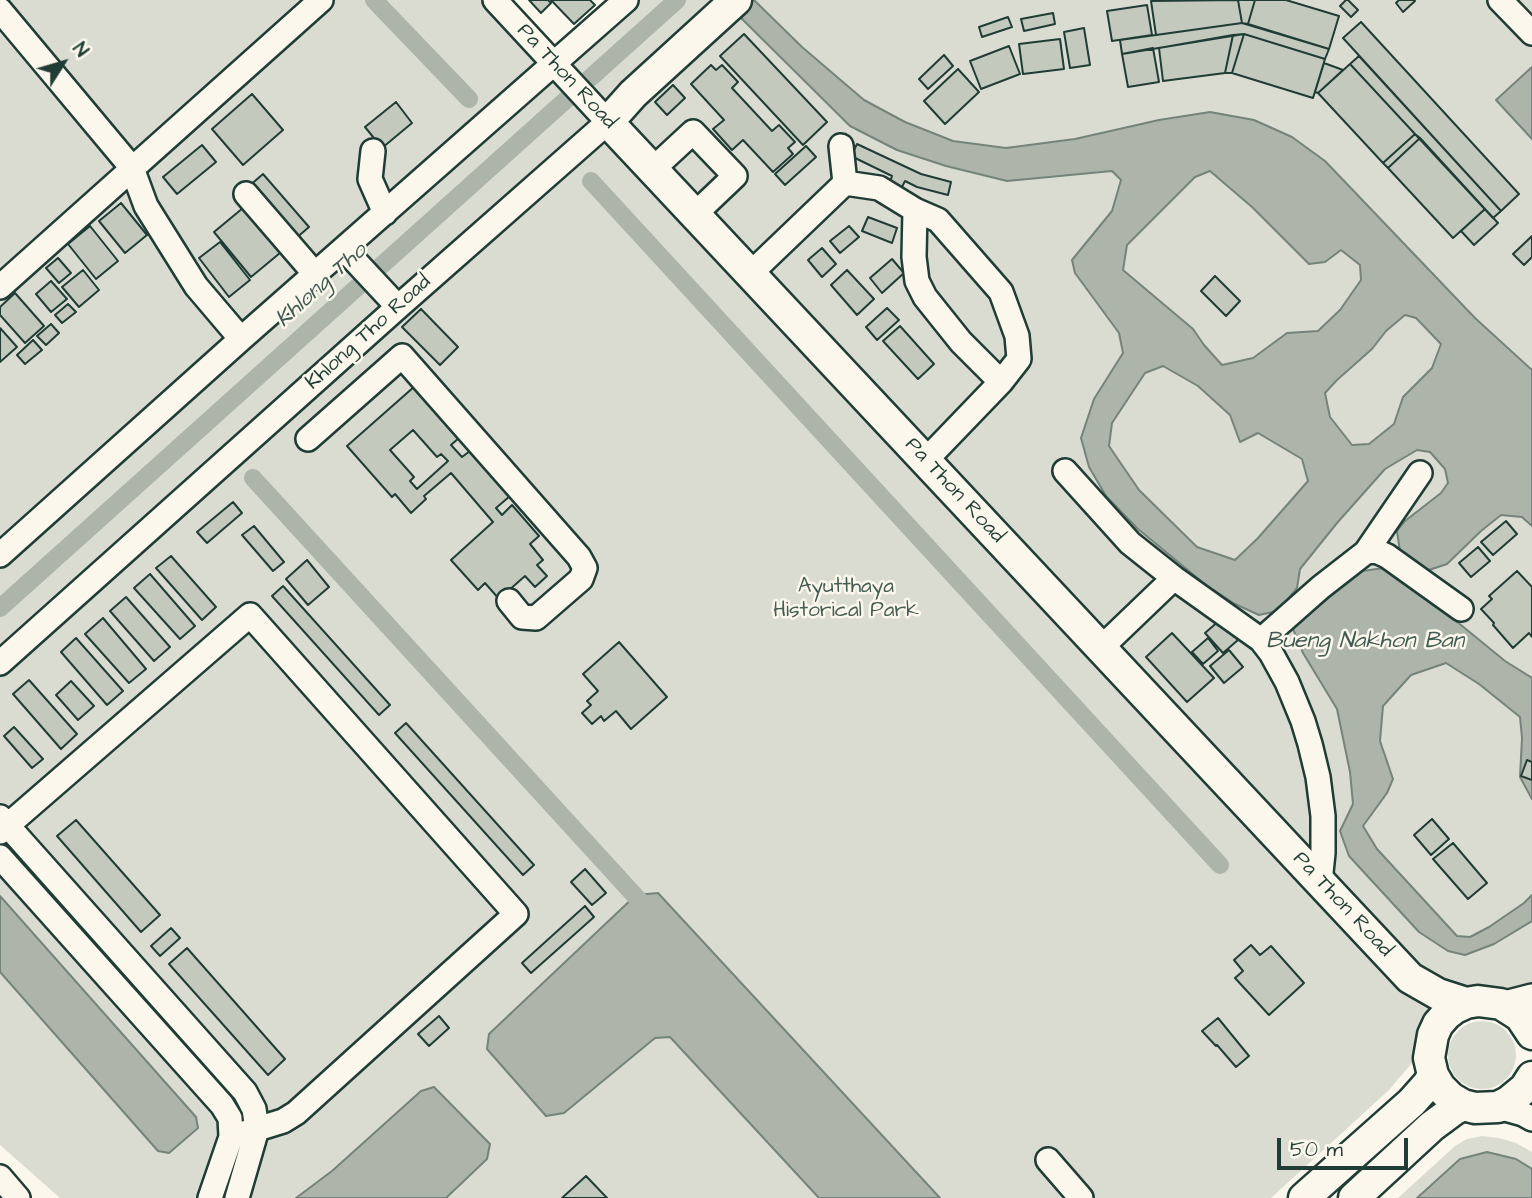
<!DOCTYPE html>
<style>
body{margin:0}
#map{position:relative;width:1532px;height:1198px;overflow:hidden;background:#fbf7ec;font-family:"Architects Daughter",sans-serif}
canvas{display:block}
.north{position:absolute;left:28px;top:28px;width:70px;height:70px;-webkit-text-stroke:5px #fbf7ec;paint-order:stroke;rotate:53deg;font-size:19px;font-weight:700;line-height:28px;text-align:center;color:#1f3d34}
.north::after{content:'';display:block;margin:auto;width:24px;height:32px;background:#1f3d34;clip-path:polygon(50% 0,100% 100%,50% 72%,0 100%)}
.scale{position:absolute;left:1277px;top:1138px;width:131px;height:32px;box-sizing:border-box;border:4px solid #1f3d34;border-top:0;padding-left:9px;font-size:21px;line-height:24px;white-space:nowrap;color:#1f3d34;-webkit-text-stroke:5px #fbf7ec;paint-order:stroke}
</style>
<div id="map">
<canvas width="1532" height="1198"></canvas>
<div class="north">N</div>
<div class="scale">50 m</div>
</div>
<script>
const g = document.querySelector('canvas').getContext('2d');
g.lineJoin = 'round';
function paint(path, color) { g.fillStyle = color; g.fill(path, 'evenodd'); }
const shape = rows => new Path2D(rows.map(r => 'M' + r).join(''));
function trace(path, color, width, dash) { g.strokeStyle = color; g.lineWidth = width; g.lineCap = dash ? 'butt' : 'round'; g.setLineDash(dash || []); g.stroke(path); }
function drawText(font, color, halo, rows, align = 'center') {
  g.font = font + ' "Architects Daughter",sans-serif'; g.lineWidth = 5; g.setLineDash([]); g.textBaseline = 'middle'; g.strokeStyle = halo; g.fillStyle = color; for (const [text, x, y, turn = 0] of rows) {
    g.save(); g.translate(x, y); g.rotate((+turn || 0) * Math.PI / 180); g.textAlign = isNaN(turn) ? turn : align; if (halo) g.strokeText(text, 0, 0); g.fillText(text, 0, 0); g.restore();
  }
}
const green = shape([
 [0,0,481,0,553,77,640,0,1532,0,1532,1019,1461,993,1417,1057,1389,1090,1271,1198,60,1198,0,1145],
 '1448 1055a34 34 0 1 1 68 0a34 34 0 1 1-68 0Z',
 [1482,1136,1499,1138,1516,1143,1532,1152,1532,1198,1398,1198,1455,1146,1467,1139]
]);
const water = shape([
 [746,0,754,0,802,47,864,100,905,122,953,141,1006,148,1075,139,1159,120,1210,112,1254,120,1292,137,1325,161,1475,318,1532,370,1532,526,1522,517,1501,515,1481,531,1447,564,1426,571,1400,552,1397,531,1405,521,1441,493,1448,483,1445,469,1430,452,1417,450,1385,469,1337,523,1300,569,1297,588,1278,611,1259,615,1235,604,1206,585,1138,529,1106,496,1089,467,1081,438,1094,399,1123,353,1119,333,1075,273,1072,260,1112,211,1121,180,1112,171,1007,181,946,166,897,150,850,126,734,11,746,0],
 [1210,171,1252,207,1309,264,1325,262,1341,250,1360,265,1361,280,1340,310,1318,331,1287,333,1253,358,1222,365,1204,345,1193,329,1123,270,1127,245,1195,177,1210,171],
 [1405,315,1416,318,1441,344,1432,368,1403,397,1394,424,1369,444,1352,445,1330,417,1325,393,1337,380,1372,349,1386,331,1405,315],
 [1163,366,1198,386,1230,415,1240,442,1258,433,1302,459,1308,481,1258,538,1235,560,1197,547,1139,490,1109,446,1112,423,1145,373,1163,366],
 [1532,67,1532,139,1496,100,1532,67],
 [1390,567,1505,661,1532,678,1532,799,1520,777,1522,738,1520,717,1479,684,1446,663,1411,675,1383,706,1380,741,1393,779,1387,793,1363,826,1377,849,1457,936,1470,937,1489,927,1524,903,1532,895,1532,921,1494,944,1465,955,1448,951,1419,932,1349,856,1340,831,1353,804,1350,772,1337,709,1303,653,1293,629,1302,614,1321,604,1363,571,1390,567],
 [658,893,940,1198,819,1198,670,1037,655,1038,564,1113,546,1116,487,1049,489,1034,636,895,658,893],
 [0,896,196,1117,198,1128,169,1153,158,1151,0,972,0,896],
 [434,1087,490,1144,487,1159,446,1198,296,1198,332,1171,421,1091,434,1087],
 [1487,1152,1516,1159,1532,1169,1532,1198,1417,1198,1460,1159,1487,1152]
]);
const canal = shape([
 [374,0,469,99],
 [591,181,1220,865],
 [253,478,648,910,649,912],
 [0,608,677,0]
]);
const building = shape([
 [529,0,548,0,551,3,541,13,529,0],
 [551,0,590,0,595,5,574,24,551,0],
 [1238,0,1242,23,1156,35,1151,1,1238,0],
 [1238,0,1255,0,1248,24,1242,23,1238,0],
 [1255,0,1286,0,1339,16,1329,49,1248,24,1255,0],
 [1346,0,1348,0,1358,10,1351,17,1340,6,1346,0],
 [1399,0,1414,0,1415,1,1403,12,1396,3,1399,0],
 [1147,5,1152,35,1112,41,1107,11,1147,5],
 [1053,13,1055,24,1024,31,1021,19,1053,13],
 [1008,17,1012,27,982,37,979,27,1008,17],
 [1361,22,1519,194,1501,211,1343,38,1361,22],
 [1242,23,1329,49,1325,59,1244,34,1122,54,1120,40,1242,23],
 [1084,28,1090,65,1070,68,1064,32,1084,28],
 [744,34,827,122,803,145,720,56,744,34],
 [1244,34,1232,73,1225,73,1233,35,1244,34],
 [1244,34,1325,59,1313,98,1232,73,1244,34],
 [1233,35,1225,73,1163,81,1159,48,1233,35],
 [1060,39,1064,69,1023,74,1019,44,1060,39],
 [1009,46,1020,74,981,89,970,61,1009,46],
 [1153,48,1159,82,1128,87,1122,54,1153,48],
 [944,55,953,66,928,89,919,79,944,55],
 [1359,56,1501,211,1493,218,1350,64,1359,56],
 [1324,63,1343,70,1318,93,1315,92,1324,63],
 [1350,64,1415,134,1383,163,1318,93,1350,64],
 [711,65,716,70,722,65,738,82,732,88,772,131,779,125,795,142,788,148,793,154,773,172,743,140,732,150,713,129,724,120,691,84,711,65],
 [958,69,979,92,945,124,924,101,958,69],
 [673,85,685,98,667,115,655,102,673,85],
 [252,94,283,130,243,165,212,129,252,94],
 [396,102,412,123,382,148,365,127,396,102],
 [1415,134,1420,138,1388,168,1383,163,1415,134],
 [1420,138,1485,209,1453,238,1388,168,1420,138],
 [857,144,921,174,951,182,948,195,917,187,905,181,902,187,890,182,892,176,851,156,857,144],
 [202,145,216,162,177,194,163,177,202,145],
 [806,146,816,157,785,185,775,174,806,146],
 [263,174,309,227,294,240,248,187,263,174],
 [121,203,147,235,125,253,99,221,121,203],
 [249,203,286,248,251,277,214,232,249,203],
 [1485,209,1498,223,1474,245,1461,231,1485,209],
 [868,217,897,228,892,243,862,231,868,217],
 [90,226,118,261,96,279,68,244,90,226],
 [849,226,859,237,840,253,830,241,849,226],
 [1532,236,1532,257,1524,265,1513,254,1532,236],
 [220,242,250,280,229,297,199,258,220,242],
 [822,248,836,264,822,277,808,260,822,248],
 [58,258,71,273,59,283,46,268,58,258],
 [892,259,904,273,882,293,870,278,892,259],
 [83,270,99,290,79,307,62,287,83,270],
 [847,270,874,299,857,315,831,285,847,270],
 [1215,276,1240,301,1226,316,1201,291,1215,276],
 [51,281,67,299,51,312,36,294,51,281],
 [15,293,44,326,25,343,0,315,0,307,15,293],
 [68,304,76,312,62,323,55,315,68,304],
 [887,308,899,320,877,340,866,327,887,308],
 [421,309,458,347,440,365,402,327,421,309],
 [51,324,59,333,46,345,37,336,51,324],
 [900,326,934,364,918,379,883,341,900,326],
 [0,328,17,347,0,362,0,328],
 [33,340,42,350,25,364,17,355,33,340],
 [415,386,460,437,451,445,462,457,470,451,510,496,496,508,502,515,512,505,539,536,530,544,543,560,537,565,547,576,535,587,525,576,499,599,485,583,478,590,451,560,493,522,451,473,424,496,426,499,411,513,395,494,392,497,347,446,415,386],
 [413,430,437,457,441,454,448,461,417,489,410,481,414,477,390,450,413,430],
 [233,502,242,513,207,543,197,532,233,502],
 [1506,521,1517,534,1493,555,1481,542,1506,521],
 [254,526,284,562,273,571,242,535,254,526],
 [1478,547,1490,561,1471,577,1459,563,1478,547],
 [171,556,216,607,202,620,156,568,171,556],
 [307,560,329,587,308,605,286,579,307,560],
 [1517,571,1532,587,1532,637,1529,633,1513,648,1493,625,1494,623,1481,609,1492,599,1489,596,1517,571],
 [150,574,195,626,180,639,134,588,150,574],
 [283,586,390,705,379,715,272,596,283,586],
 [126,597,170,647,154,661,110,611,126,597],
 [103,618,146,669,129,683,85,634,103,618],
 [1220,620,1238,640,1223,653,1205,633,1220,620],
 [1172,633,1214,678,1187,702,1146,657,1172,633],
 [76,638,123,691,107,705,61,652,76,638],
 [1208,638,1218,651,1203,664,1192,652,1208,638],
 [619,642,667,697,631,729,616,711,604,721,601,716,592,724,582,713,591,705,587,701,598,691,583,674,619,642],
 [1229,650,1243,667,1224,683,1210,666,1229,650],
 [29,680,77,734,61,749,13,694,29,680],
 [71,681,94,706,78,720,56,695,71,681],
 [406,723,534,865,523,875,395,733,406,723],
 [14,727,43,759,32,768,4,736,14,727],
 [1527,760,1532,762,1532,780,1521,776,1527,760],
 [1432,819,1449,839,1431,855,1414,835,1432,819],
 [76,820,160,915,141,932,57,836,76,820],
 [1453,843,1487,883,1468,899,1433,859,1453,843],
 [585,869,606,893,592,905,571,882,585,869],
 [585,906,594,917,531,973,522,963,585,906],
 [171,928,180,938,160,956,151,946,171,928],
 [1251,945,1260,955,1271,946,1304,983,1269,1015,1235,978,1243,971,1234,960,1251,945],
 [187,948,285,1059,268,1075,169,964,187,948],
 [439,1016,449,1028,429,1046,418,1034,439,1016],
 [1218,1018,1249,1056,1236,1067,1217,1045,1216,1046,1202,1031,1218,1018],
 [586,1176,607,1198,562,1198,586,1176]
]);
const minor = shape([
 [1500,0,1532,33],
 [0,10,132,168,146,206,196,286,241,339],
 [841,146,845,183],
 [373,151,370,179,385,213],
 [652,170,693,132,735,176,694,215],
 [246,194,315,274],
 [915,210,914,257,917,281,925,297,961,342,1001,382],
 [344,249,398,307],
 [750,274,845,183,879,188,915,210,938,220,1001,292,1017,336,1019,359,1001,382,926,460],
 [0,287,321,0],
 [308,439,402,356,579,557,585,568,581,579,536,618,522,617,509,601],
 [1065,471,1130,543,1174,578,1261,640,1271,653,1287,682,1303,721,1310,744,1318,777,1323,816,1323,853,1320,882],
 [1366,552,1420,473],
 [0,555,241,339,626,0],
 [1261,640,1321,587,1366,552,1376,551,1387,556,1461,609],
 [1101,648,1174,578],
 [0,663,398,307,608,122,495,0],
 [0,817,245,1092,254,1109,257,1129,237,1198],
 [0,832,250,615,516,914,296,1113,283,1121,231,1137],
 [0,857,222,1105,230,1118,231,1137,210,1198],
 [1501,1004,1532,996],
 [1498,1107,1523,1114,1532,1119],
 [1048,1160,1081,1198],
 [0,1177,18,1198]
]);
const major = shape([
 [736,0,633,94,608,122,1410,978,1438,994,1466,1003],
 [1532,1034,1520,1016,1501,1004,1478,1001,1466,1003,1455,1008,1446,1015,1438,1024,1433,1035,1429,1058,1433,1075,1440,1087,1451,1098,1463,1105,1475,1108,1498,1107,1508,1102,1525,1088,1532,1077],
 [1304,1198,1412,1102,1428,1084,1433,1075],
 [1354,1198,1432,1126,1455,1109,1463,1105]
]);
const streetNames = [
 ["Pa Thon Road",566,77,47],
 ["Khlong Tho Road",369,333,-42],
 ["Pa Thon Road",954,491,47],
 ["Pa Thon Road",1342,905,47]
];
const parkNames = [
 ["Ayutthaya",846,588],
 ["Historical Park",846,612]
];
const waterNames = [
 ["Khlong Tho",322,286,-42],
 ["Bueng Nakhon Ban",1365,642]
];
paint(green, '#dbdcd1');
paint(water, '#adb4aa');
trace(water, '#74847b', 2);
trace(canal, '#adb4aa', 18);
paint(building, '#c4c9be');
trace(building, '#1f3d34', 2);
trace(minor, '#1f3d34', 28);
trace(major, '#1f3d34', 35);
trace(minor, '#fbf7ec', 23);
trace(major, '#fbf7ec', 30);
drawText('21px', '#1f3d34', '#fbf7ec', streetNames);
drawText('21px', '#455d53', '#fbf7ec', parkNames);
drawText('italic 23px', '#425b52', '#fbf7ec', waterNames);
</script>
